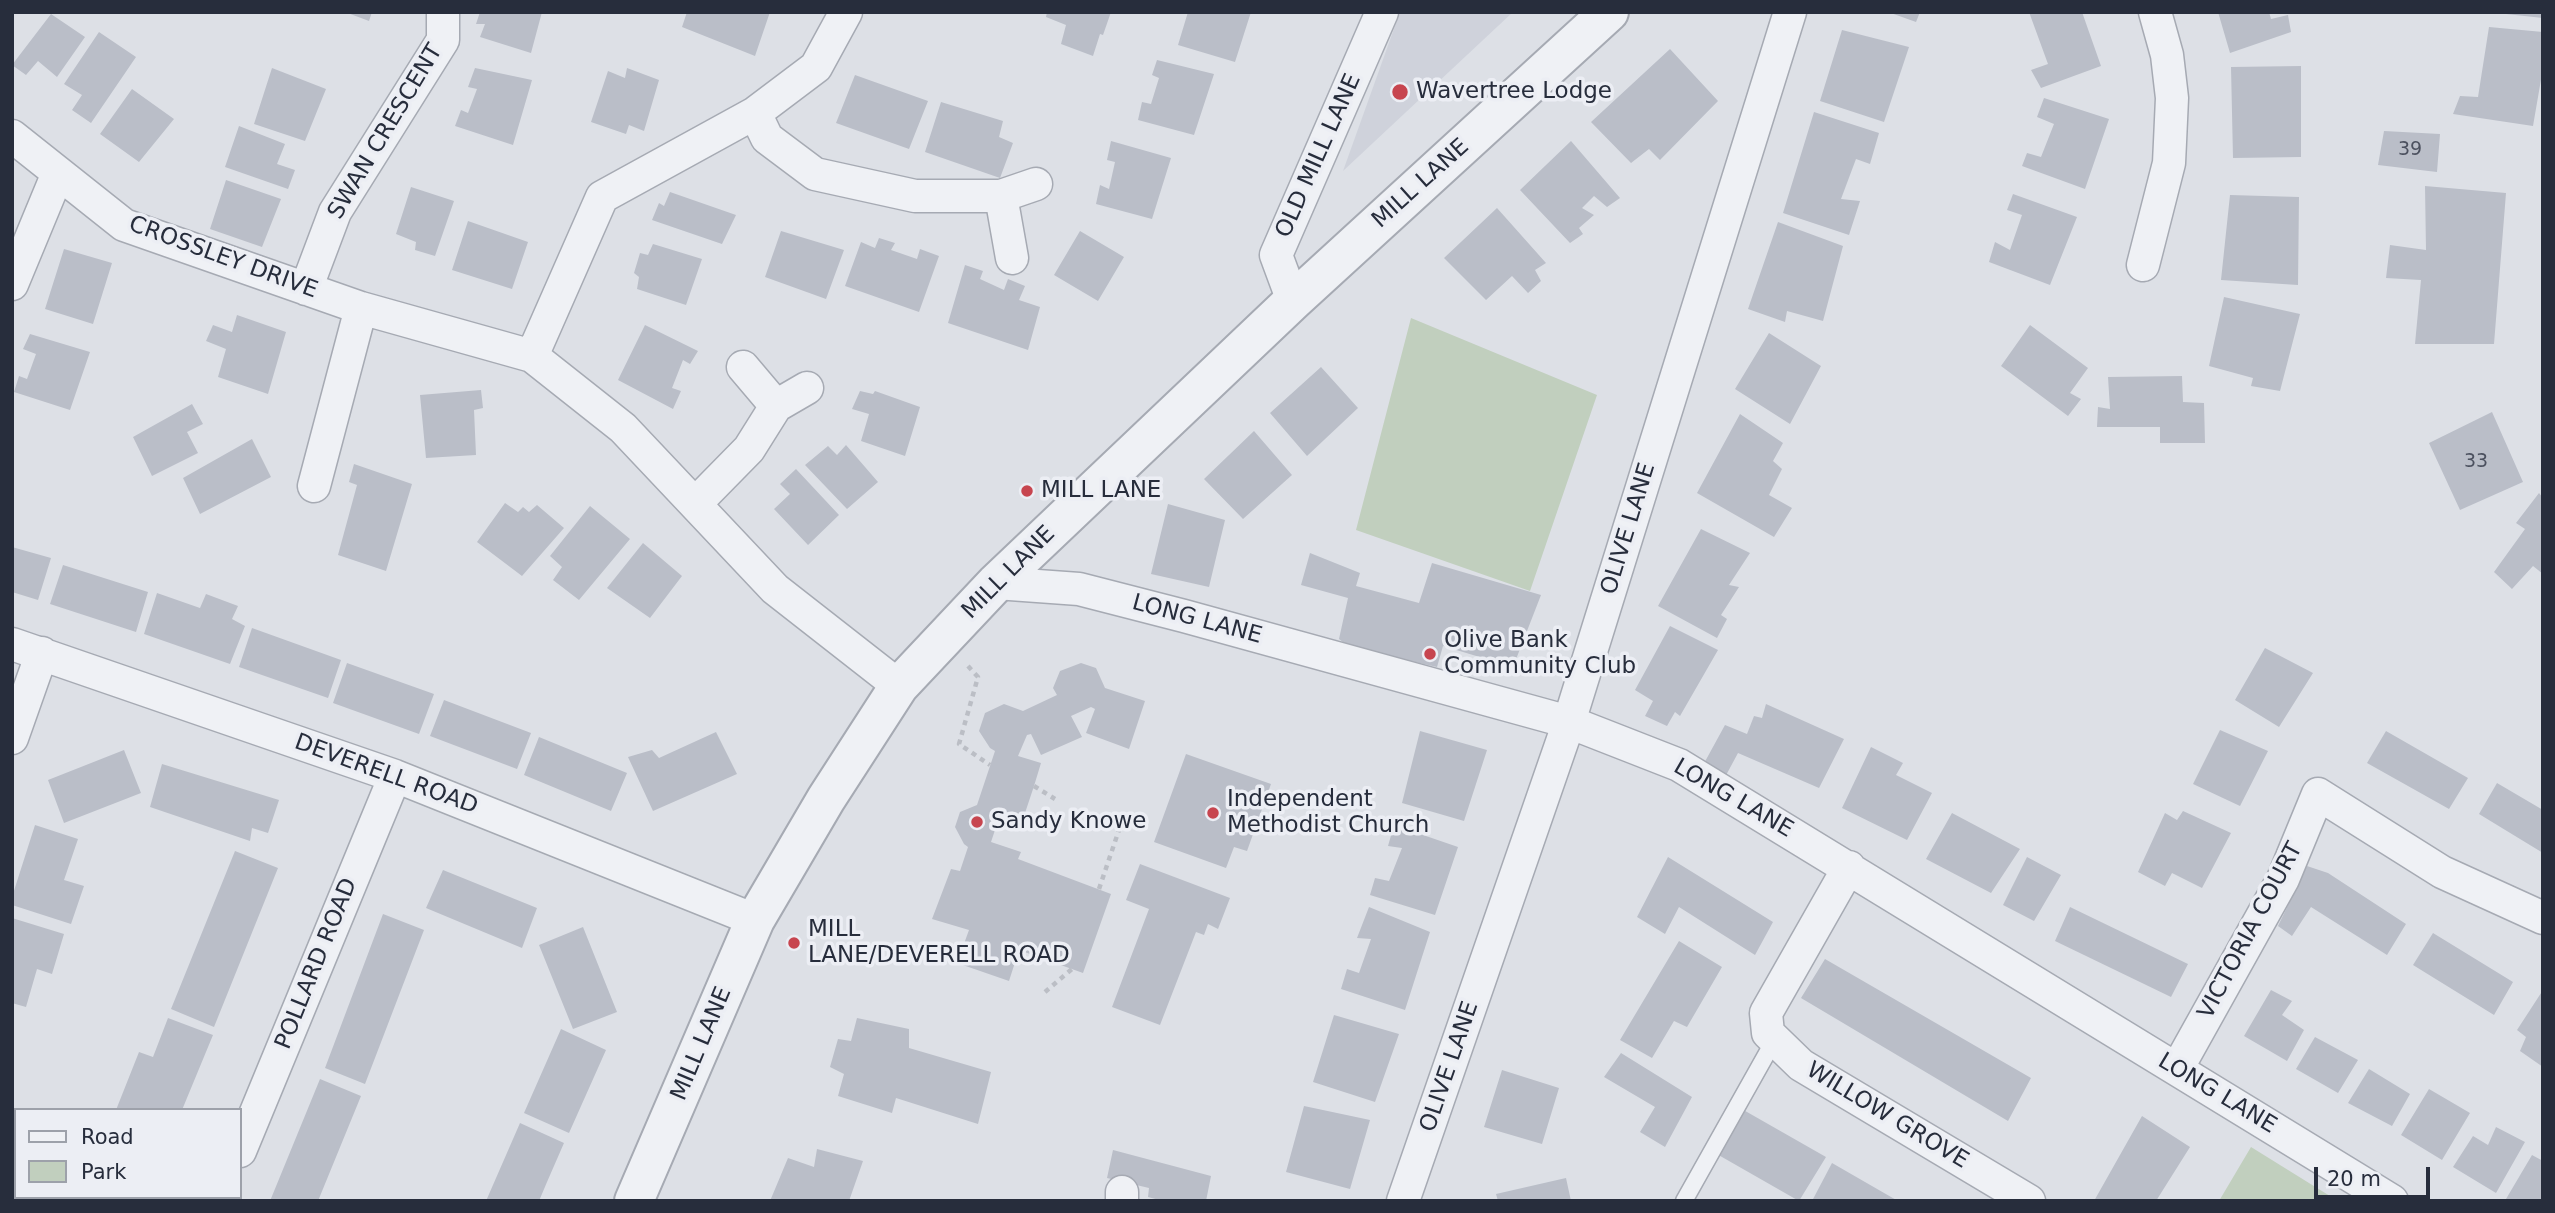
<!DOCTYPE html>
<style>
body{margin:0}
#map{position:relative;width:2555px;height:1213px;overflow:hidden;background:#dde0e6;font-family:"DejaVu Sans",sans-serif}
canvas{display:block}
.frame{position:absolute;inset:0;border:14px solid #272d3c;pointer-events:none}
.legend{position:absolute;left:14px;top:1108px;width:228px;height:91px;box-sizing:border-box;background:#eceef4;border:2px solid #9da1aa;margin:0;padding:9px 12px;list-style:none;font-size:21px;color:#272d3c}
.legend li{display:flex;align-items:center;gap:14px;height:35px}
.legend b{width:35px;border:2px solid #9da1aa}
.scale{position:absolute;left:2314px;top:1167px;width:116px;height:32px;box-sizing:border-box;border:4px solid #272d3c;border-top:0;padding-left:9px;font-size:21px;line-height:24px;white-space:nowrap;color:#272d3c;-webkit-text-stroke:5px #eceef4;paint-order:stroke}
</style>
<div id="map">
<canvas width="2555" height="1213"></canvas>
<div class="frame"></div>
<ul class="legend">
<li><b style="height:9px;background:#eff1f5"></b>Road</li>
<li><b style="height:19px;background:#c1cfbe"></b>Park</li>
</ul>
<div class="scale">20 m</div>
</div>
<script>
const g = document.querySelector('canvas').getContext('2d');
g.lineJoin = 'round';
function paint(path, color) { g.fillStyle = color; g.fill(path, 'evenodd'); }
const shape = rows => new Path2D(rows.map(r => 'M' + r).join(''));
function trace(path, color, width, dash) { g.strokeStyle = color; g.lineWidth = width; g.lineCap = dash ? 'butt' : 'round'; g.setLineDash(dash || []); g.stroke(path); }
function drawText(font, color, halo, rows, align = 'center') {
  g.font = font + ' "DejaVu Sans",sans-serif'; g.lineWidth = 7; g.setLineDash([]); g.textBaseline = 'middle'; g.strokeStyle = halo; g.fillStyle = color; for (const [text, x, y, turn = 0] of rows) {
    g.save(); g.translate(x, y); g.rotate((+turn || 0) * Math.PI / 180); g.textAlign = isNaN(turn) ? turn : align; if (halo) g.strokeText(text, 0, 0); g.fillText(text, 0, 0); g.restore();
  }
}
const built = shape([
 [1400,12,1513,12,1343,171]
]);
const green = shape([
 [1411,318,1597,395,1530,591,1356,530],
 [2251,1147,2338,1201,2219,1201]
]);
const building = shape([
 [345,12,372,12,369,21],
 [480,12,542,12,531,53,480,37,485,24,476,24],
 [687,12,770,12,755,56,682,27],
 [1047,12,1111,12,1103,35,1100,34,1093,56,1061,44,1066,25,1046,17],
 [1188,12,1251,12,1235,62,1178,45],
 [1888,12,1920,12,1916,22],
 [2029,12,2082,12,2101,66,2041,88,2031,70,2048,64],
 [2218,12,2269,12,2271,19,2288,15,2291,32,2230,53],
 [2506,12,2543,12,2543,18,2506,14],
 [51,14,85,37,57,77,38,61,26,75,12,65],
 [2489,27,2543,32,2543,68,2533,126,2453,114,2460,96,2478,97],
 [1842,30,1909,47,1884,122,1820,101],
 [99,32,136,57,91,123,72,110,82,95,64,84],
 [1670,49,1718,101,1660,160,1649,149,1631,163,1591,122],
 [1157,60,1214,74,1194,135,1138,120,1142,102,1151,104,1159,78,1152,75],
 [2301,66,2301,157,2233,158,2231,67],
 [272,68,326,89,305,141,254,124],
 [475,68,532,80,513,145,455,126,461,110,468,113,477,89,468,87],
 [627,68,659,80,644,131,629,125,626,134,591,122,608,71,625,78],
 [855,75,928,101,909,149,836,123],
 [132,89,174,119,139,162,100,134],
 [2044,98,2109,119,2085,189,2022,166,2027,153,2041,157,2054,124,2037,117],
 [941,102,1003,121,999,137,1013,143,1000,178,925,152],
 [1814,112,1879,133,1870,164,1856,159,1841,199,1860,201,1849,235,1783,213],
 [239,126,285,144,277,164,295,170,288,189,225,167],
 [2384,131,2440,134,2437,172,2378,165],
 [1111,141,1171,158,1152,219,1096,204,1100,185,1109,189,1115,162,1107,160],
 [1571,141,1620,198,1607,207,1594,196,1582,208,1594,215,1579,228,1583,234,1570,243,1520,190],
 [226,180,281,199,262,247,210,229],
 [2425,186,2506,193,2494,344,2415,344,2421,280,2386,278,2390,245,2426,250],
 [411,187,454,201,435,256,415,250,416,242,396,234],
 [670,192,736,215,722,244,652,220,659,203,664,206],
 [2013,194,2077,217,2050,285,1989,262,1995,242,2010,250,2022,215,2007,210],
 [2230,195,2299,197,2298,285,2221,280],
 [1497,208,1546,263,1535,270,1541,281,1528,293,1512,276,1486,300,1444,258],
 [468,221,528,242,512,289,452,270],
 [1778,222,1843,246,1823,321,1787,311,1785,322,1748,309],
 [781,231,844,250,826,299,765,277],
 [1080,231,1124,257,1098,301,1054,275],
 [879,238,895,243,891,250,917,259,920,249,939,256,919,312,845,286,861,242,875,248],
 [653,244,702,259,686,305,637,289,639,277,634,273,640,253,648,255],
 [64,249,112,263,93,324,45,309],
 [965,265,983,271,980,279,1004,290,1008,279,1025,286,1019,300,1040,307,1028,350,948,323],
 [2224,297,2300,314,2280,391,2251,386,2253,378,2209,366],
 [237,315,286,332,268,394,218,377,226,349,206,341,213,325,232,332],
 [645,325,698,351,690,364,683,360,672,388,681,391,673,409,618,380],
 [2030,325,2088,368,2070,393,2081,399,2068,416,2001,366],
 [1769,333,1821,366,1790,424,1735,389],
 [30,334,90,352,70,410,14,392,19,376,27,379,36,354,23,349],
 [1321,367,1358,408,1307,456,1270,413],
 [2182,376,2183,402,2204,403,2205,443,2160,443,2160,427,2097,427,2098,407,2110,409,2108,377],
 [481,390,483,408,474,410,476,455,426,458,420,395],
 [860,391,873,394,875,391,920,407,905,456,861,441,869,414,852,409],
 [192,404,203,424,187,432,198,453,152,476,133,437],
 [2492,412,2523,482,2460,510,2429,443],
 [1740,414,1783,443,1773,461,1782,469,1769,495,1792,508,1774,537,1697,493],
 [1254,431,1292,475,1243,519,1204,479],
 [252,439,271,477,200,514,183,478],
 [846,445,878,482,847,509,805,465,828,446,837,455],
 [354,464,412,484,386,571,338,555,357,485,349,482],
 [796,469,839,515,808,545,774,509,790,494,780,484],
 [2539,493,2543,498,2543,574,2533,566,2512,589,2494,572,2525,529,2516,523],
 [505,503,518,512,523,507,529,512,537,505,564,528,522,576,477,542],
 [1168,504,1225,520,1209,587,1151,574],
 [590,506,630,539,579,600,553,580,562,567,550,556],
 [1701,529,1750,553,1729,585,1739,587,1721,615,1727,619,1717,638,1658,606],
 [643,543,682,576,650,618,607,588],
 [12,547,51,558,38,600,12,592],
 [1310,553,1360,573,1356,586,1419,603,1432,563,1541,595,1513,667,1443,646,1437,667,1349,647,1339,639,1348,598,1301,585],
 [63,565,148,592,136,632,50,604],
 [157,593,200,608,206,594,238,606,232,619,245,626,230,664,144,634],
 [1670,626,1718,650,1680,716,1675,712,1667,726,1645,716,1653,701,1635,690],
 [252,628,341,660,328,698,239,667],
 [2265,648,2313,673,2279,727,2235,700],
 [347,663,434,694,419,734,333,703],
 [1081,663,1096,668,1105,688,1145,701,1129,749,1086,733,1095,709,1091,707,1071,716,1082,737,1041,755,1031,734,1027,735,1018,756,1041,763,1034,786,1021,825,999,818,991,842,1021,852,1018,859,1111,894,1083,973,1019,950,1009,981,957,963,969,930,932,919,951,869,960,871,968,847,964,844,955,827,960,812,977,805,995,751,990,748,979,731,985,713,1004,704,1023,711,1057,695,1053,688,1060,671],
 [444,700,531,733,517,769,430,736],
 [1766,704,1844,739,1819,788,1738,753,1724,779,1702,767,1725,725,1747,734,1754,716,1762,718],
 [2220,730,2268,751,2240,806,2193,784],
 [1420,731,1487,750,1464,821,1402,803],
 [2386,731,2468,778,2449,809,2367,763],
 [716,732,737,774,653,811,628,757,652,750,659,758],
 [539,737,627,773,611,811,524,775],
 [1871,747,1903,763,1896,775,1932,793,1907,840,1842,808],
 [124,750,141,793,64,823,48,780],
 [1186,754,1271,784,1247,851,1234,847,1226,868,1154,842],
 [162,764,279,800,268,833,252,828,250,841,150,807],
 [2497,783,2543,810,2543,853,2479,814],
 [2183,811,2231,833,2202,888,2172,873,2165,886,2138,872,2165,813,2177,820],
 [1952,813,2020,849,1991,893,1926,859],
 [35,825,78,839,64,880,84,886,71,924,12,905,12,897],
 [1394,825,1458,847,1435,915,1370,895,1375,878,1389,881,1402,848,1388,846],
 [235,851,278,868,214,1027,171,1009],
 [1668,857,1773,922,1755,955,1679,907,1665,934,1637,917],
 [2027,857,2061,875,2034,921,2003,905],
 [1140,864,1230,898,1218,929,1208,924,1204,935,1196,932,1160,1025,1112,1007,1149,909,1126,900],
 [2307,866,2328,873,2406,924,2387,955,2311,907,2292,936,2278,926],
 [443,870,537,908,522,948,426,908],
 [1369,907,1430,932,1405,1010,1341,989,1347,969,1359,973,1371,939,1357,938],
 [2070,907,2188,964,2171,997,2055,941],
 [383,914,424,930,365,1084,325,1068],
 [12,918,64,934,52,974,37,969,26,1007,12,1003],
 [583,927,617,1012,573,1029,539,945],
 [2433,933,2513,982,2494,1015,2413,965],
 [1679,941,1722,967,1687,1027,1674,1021,1652,1058,1620,1040],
 [1825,959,2031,1078,2008,1121,1801,998],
 [2271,990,2292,1001,2282,1015,2304,1030,2287,1061,2244,1036],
 [2543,990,2543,1067,2520,1051,2526,1037,2517,1030],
 [1334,1015,1399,1034,1375,1102,1313,1082],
 [168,1018,213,1035,182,1110,116,1110,139,1052,153,1057],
 [857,1018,909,1029,909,1048,991,1072,978,1124,896,1098,892,1113,838,1096,844,1074,830,1067,838,1039,851,1041],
 [561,1029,606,1050,569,1133,524,1113],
 [2315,1037,2358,1060,2338,1093,2296,1069],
 [1621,1053,1692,1097,1665,1147,1640,1132,1655,1107,1604,1077],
 [2369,1069,2410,1094,2392,1126,2348,1103],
 [1502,1070,1559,1088,1542,1144,1484,1127],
 [320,1079,361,1096,318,1201,270,1201],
 [2429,1089,2470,1113,2442,1160,2401,1135],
 [1304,1106,1370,1120,1350,1189,1286,1172],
 [1740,1108,1826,1157,1799,1201,1715,1153],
 [2142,1116,2190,1147,2156,1201,2094,1201],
 [520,1123,564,1143,547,1182,539,1201,486,1201],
 [2496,1127,2525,1142,2496,1193,2453,1167,2473,1136,2488,1145],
 [817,1149,863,1161,849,1201,770,1201,788,1158,814,1167],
 [1113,1150,1211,1176,1206,1201,1163,1201,1148,1197,1149,1188,1107,1178],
 [2532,1155,2543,1161,2543,1201,2509,1201,2506,1199],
 [1832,1163,1898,1201,1812,1201],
 [1566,1178,1571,1201,1498,1201,1496,1194],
 [98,1197,143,1197,144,1198,143,1201,96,1201]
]);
const path = shape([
 [968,666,978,677,959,744,990,765],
 [1034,786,1055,799],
 [1099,889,1122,821],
 [1045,992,1072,969]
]);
const service = shape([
 [1684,1201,1775,1039]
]);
const minor = shape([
 [755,113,767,138,815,174,915,196,1001,196,1036,184],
 [12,136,124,225,361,308,532,356,623,428,775,589,899,686],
 [1001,196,1012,258],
 [2143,265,2169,163,2170,142,2172,98,2167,55,2155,12],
 [12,284,58,173],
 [306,289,335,212,443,40,443,12],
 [1293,301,1276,255,1382,12],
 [532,356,602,197,755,113,816,67,846,12],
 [776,406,807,388],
 [314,486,361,308],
 [695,504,749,449,776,406,743,367],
 [996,583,1079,589,1184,616,1569,722,1679,765,2392,1201],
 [12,644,395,776,755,920],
 [12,738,42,653],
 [1849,867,1766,1013,1768,1033,1801,1065,2029,1201],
 [2177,1069,2283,879,2318,794,2442,872,2543,918],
 [240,1151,395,776],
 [219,1201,221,1197],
 [1122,1201,1122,1192],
 [1403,1201,1569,722,1790,12]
]);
const tertiary = shape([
 [634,1201,755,920,826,799,899,686,996,583,1293,301,1609,12]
]);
const markers = [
 [1400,92,9,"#c7454f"],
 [1027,491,7,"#c7454f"],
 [1430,654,7,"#c7454f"],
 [1213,813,7,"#c7454f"],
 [977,822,7,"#c7454f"],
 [794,943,7,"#c7454f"]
];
const numberNames = [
 ["39",2410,150],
 ["33",2476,462]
];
const poiNames = [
 ["Wavertree Lodge",1416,92],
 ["MILL LANE",1041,491],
 ["Olive Bank",1444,641],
 ["Community Club",1444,667],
 ["Independent",1227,800],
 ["Methodist Church",1227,826],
 ["Sandy Knowe",991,822],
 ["MILL",808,930],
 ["LANE/DEVERELL ROAD",808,956]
];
const streetNames = [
 ["SWAN CRESCENT",386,132,-59],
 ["OLD MILL LANE",1319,156,-66],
 ["MILL LANE",1421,184,-42],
 ["CROSSLEY DRIVE",223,258,20],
 ["OLIVE LANE",1629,529,-73],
 ["MILL LANE",1009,573,-45],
 ["LONG LANE",1197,620,15],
 ["DEVERELL ROAD",386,775,20],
 ["LONG LANE",1733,799,30],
 ["VICTORIA COURT",2251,931,-62],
 ["POLLARD ROAD",317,964,-68],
 ["MILL LANE",702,1044,-67],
 ["OLIVE LANE",1450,1067,-71],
 ["LONG LANE",2217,1094,31],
 ["WILLOW GROVE",1887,1116,31]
];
paint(built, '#cfd2db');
paint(green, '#c1cfbe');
paint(building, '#babec8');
trace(service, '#a6aab3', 19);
trace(minor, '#a6aab3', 35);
trace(tertiary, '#a6aab3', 42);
trace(path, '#bbbec5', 4.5, [5, 5]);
trace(service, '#eff1f5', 16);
trace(minor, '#eff1f5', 32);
trace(tertiary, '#eff1f5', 38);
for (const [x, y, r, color] of markers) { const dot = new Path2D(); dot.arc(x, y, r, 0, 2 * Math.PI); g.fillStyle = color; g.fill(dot); trace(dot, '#eceef4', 2.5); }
drawText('19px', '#4c515f', null, numberNames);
drawText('23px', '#272d3c', '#eceef4', poiNames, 'left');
drawText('23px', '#272d3c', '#eceef4', streetNames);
</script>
